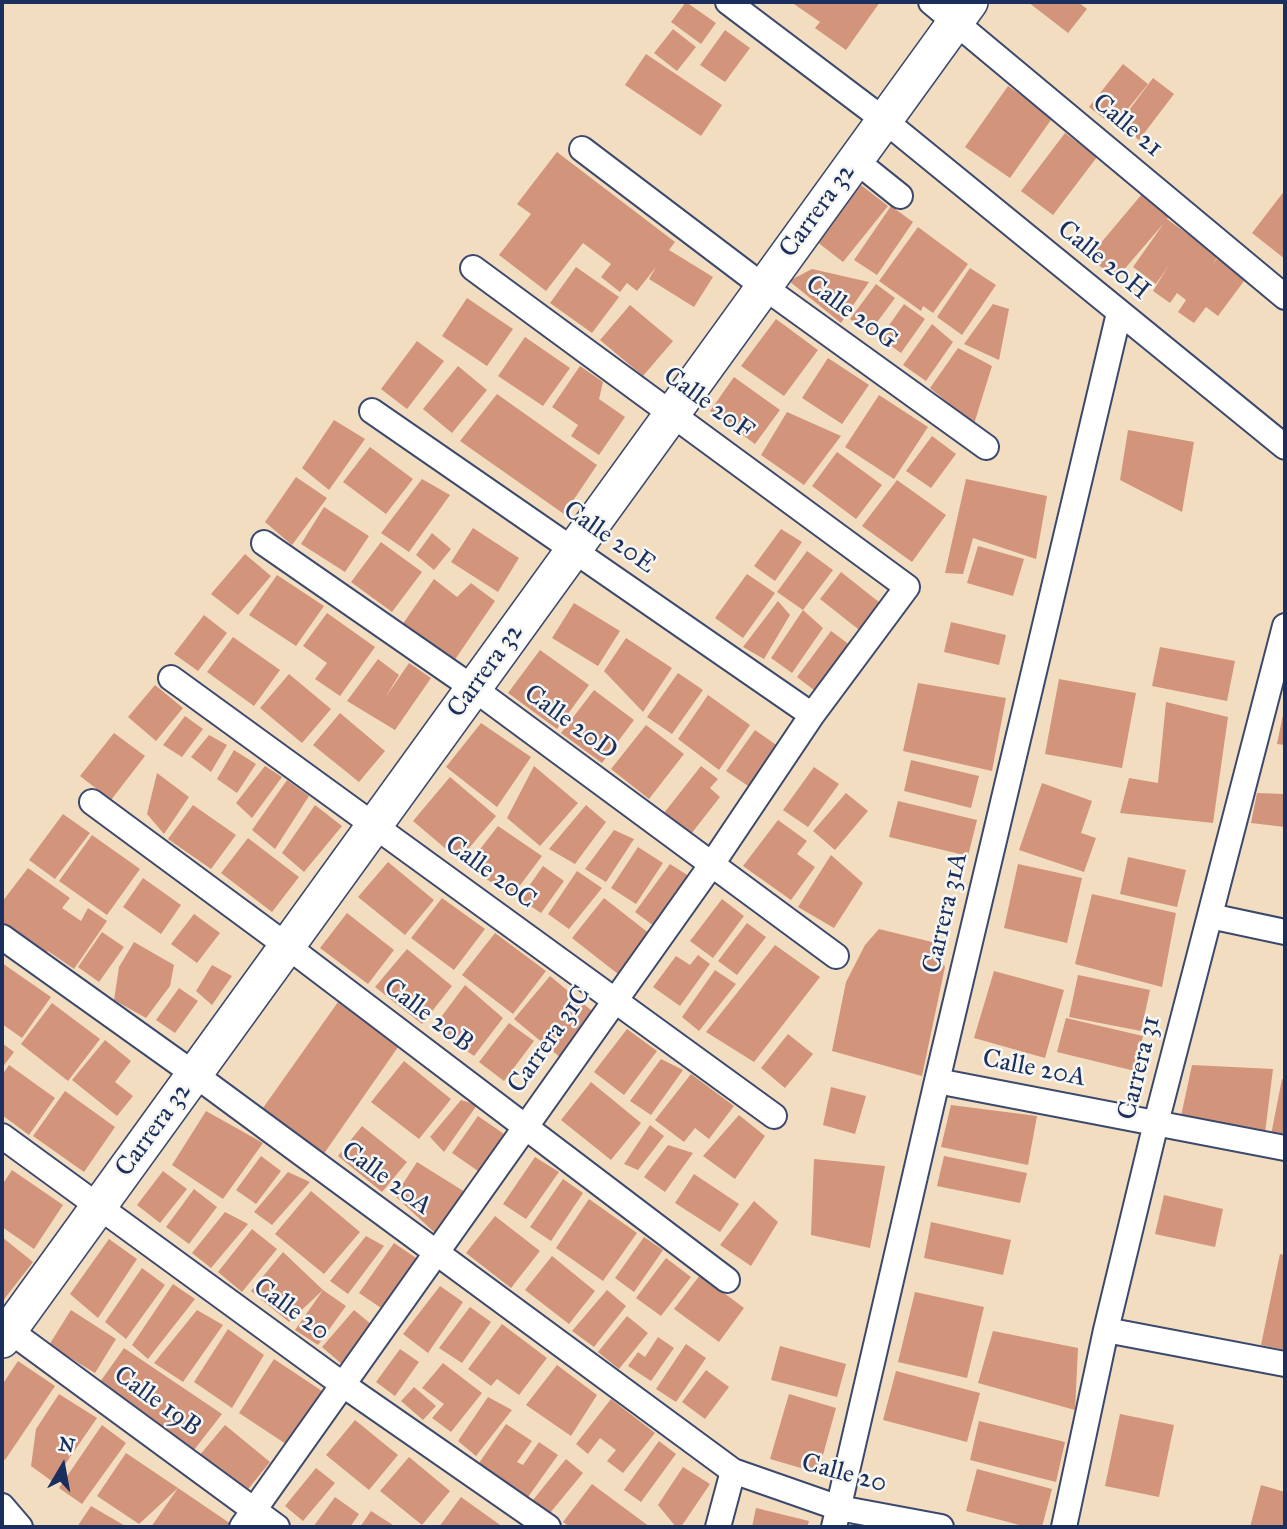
<!DOCTYPE html>
<style>
body{margin:0}
#map{position:relative;width:1287px;height:1529px;overflow:hidden;background:#f3ddc0;font-family:"IM FELL Great Primer",serif}
canvas{display:block}
.frame{position:absolute;inset:0;border:4px solid #1b2f5e;pointer-events:none}
.north{position:absolute;left:28px;top:1431px;width:70px;height:70px;-webkit-text-stroke:5px #f6f6f2;paint-order:stroke;rotate:10deg;font-size:19px;font-weight:700;line-height:28px;text-align:center;color:#1b2f5e}
.north::after{content:'';display:block;margin:auto;width:24px;height:32px;background:#1b2f5e;clip-path:polygon(50% 0,100% 100%,50% 72%,0 100%)}
</style>
<div id="map">
<canvas width="1287" height="1529"></canvas>
<div class="frame"></div>
<div class="north">N</div>
</div>
<script>
const g = document.querySelector('canvas').getContext('2d');
g.lineJoin = 'round';
function paint(path, color) { g.fillStyle = color; g.fill(path, 'evenodd'); }
const shape = rows => new Path2D(rows.map(r => 'M' + r).join(''));
function trace(path, color, width, dash) { g.strokeStyle = color; g.lineWidth = width; g.lineCap = dash ? 'butt' : 'round'; g.setLineDash(dash || []); g.stroke(path); }
function drawText(font, color, halo, rows, align = 'center') {
  g.font = font + ' "IM FELL Great Primer",serif'; g.lineWidth = 5; g.setLineDash([]); g.textBaseline = 'middle'; g.strokeStyle = halo; g.fillStyle = color; for (const [text, x, y, turn = 0] of rows) {
    g.save(); g.translate(x, y); g.rotate((+turn || 0) * Math.PI / 180); g.textAlign = isNaN(turn) ? turn : align; if (halo) g.strokeText(text, 0, 0); g.fillText(text, 0, 0); g.restore();
  }
}
const building = shape([
 [686,2,716,23,701,44,671,22],
 [791,2,880,2,846,50,815,28,820,22],
 [1028,2,1078,2,1087,9,1068,33],
 [673,29,696,47,677,71,654,53],
 [725,30,750,48,725,82,700,65],
 [646,54,722,105,701,136,625,85],
 [1123,64,1148,84,1114,126,1089,107],
 [1153,78,1174,94,1139,140,1118,125],
 [1008,86,1053,117,1010,178,965,147],
 [1065,133,1097,157,1053,215,1021,191],
 [557,152,675,242,669,250,713,277,694,307,649,279,656,267,637,291,627,283,620,292,601,277,611,264,583,243,546,291,499,255,531,214,517,204],
 [861,185,888,206,843,262,816,241],
 [1285,190,1285,259,1252,233],
 [1142,194,1169,216,1167,219,1218,256,1212,265,1219,256,1247,277,1218,316,1206,307,1194,323,1178,312,1186,300,1177,293,1170,303,1153,291,1169,265,1156,284,1133,267,1164,223,1116,279,1089,257],
 [891,206,913,222,877,275,854,260],
 [918,227,968,264,933,313,923,306,921,311,879,281],
 [576,267,619,297,592,333,550,303],
 [970,268,996,285,962,335,937,317],
 [812,269,869,282,841,323,789,281],
 [876,284,895,298,869,333,850,319],
 [467,298,513,329,487,366,442,336],
 [904,304,925,319,901,353,880,338],
 [993,304,1009,309,999,360,964,344],
 [630,305,673,341,643,376,600,340],
 [776,319,818,350,784,396,741,366],
 [932,324,953,342,926,381,903,365],
 [525,337,570,368,543,406,498,376],
 [417,341,444,361,407,409,381,389],
 [958,348,992,366,974,424,930,388],
 [828,358,869,385,842,424,802,398],
 [458,366,487,390,452,433,423,409],
 [580,366,603,382,599,399,625,417,599,455,571,436,578,425,552,407],
 [734,377,780,410,755,444,710,411],
 [497,394,597,465,564,514,460,441],
 [879,395,928,427,894,479,845,447],
 [787,412,841,436,804,485,761,455],
 [334,420,365,439,329,490,302,468],
 [1128,430,1194,442,1182,512,1120,480],
 [932,436,956,454,931,488,906,471],
 [370,447,413,479,386,514,343,482],
 [837,452,882,485,856,519,812,486],
 [296,477,327,498,292,545,265,522],
 [422,479,450,495,409,552,381,533],
 [966,479,1047,496,1036,559,973,538,963,574,945,573],
 [897,480,946,515,912,562,862,526],
 [324,507,369,536,345,572,301,544],
 [473,528,519,558,498,592,451,562],
 [781,529,802,542,775,581,754,566],
 [432,533,451,549,434,570,416,555],
 [381,542,422,572,392,612,351,582],
 [978,546,1024,559,1013,596,967,583],
 [807,551,833,570,803,610,777,592],
 [245,554,271,576,238,615,211,594],
 [841,572,884,606,863,633,820,599],
 [747,574,775,593,743,638,715,618],
 [277,575,324,606,296,646,249,615],
 [434,579,457,597,471,583,495,601,454,661,402,625],
 [778,601,790,615,764,659,743,647],
 [574,603,620,631,598,666,552,638],
 [803,610,823,628,792,673,771,658],
 [327,613,375,647,340,696,315,679,327,663,303,646],
 [204,615,227,633,198,671,174,654],
 [951,622,1006,635,999,665,944,652],
 [831,631,858,651,823,697,797,677],
 [233,637,280,670,254,706,207,672],
 [626,638,672,668,643,712,604,671],
 [1160,647,1235,661,1227,701,1152,686],
 [540,650,589,685,557,729,508,693],
 [378,659,399,675,385,698,409,663,431,678,395,730,347,701],
 [678,673,703,690,672,734,647,717],
 [289,674,331,709,302,743,260,708],
 [1059,679,1136,693,1122,768,1045,754],
 [918,683,1006,698,992,771,903,751],
 [155,685,183,708,156,741,128,717],
 [594,690,634,720,602,763,561,733],
 [708,695,750,725,719,770,678,739],
 [1166,702,1228,717,1213,823,1120,813,1129,778,1158,783],
 [1284,710,1285,710,1285,745,1277,744],
 [340,713,385,751,359,782,313,745],
 [185,716,203,729,182,757,163,745],
 [481,723,531,757,497,807,446,767],
 [646,725,684,754,649,799,611,769],
 [755,730,782,749,754,790,726,771],
 [114,733,145,756,111,800,80,776],
 [209,735,227,745,211,772,191,757],
 [234,750,256,764,237,793,217,779],
 [911,760,979,776,971,808,904,791],
 [265,766,282,777,252,818,236,803],
 [534,766,578,803,540,846,507,818],
 [701,766,718,779,710,788,720,797,691,834,664,813],
 [814,767,839,784,808,827,783,810],
 [157,773,189,797,164,834,147,814],
 [450,777,496,816,459,860,413,821],
 [287,780,309,796,275,849,252,830],
 [1042,783,1092,801,1081,833,1096,838,1084,872,1019,850],
 [846,793,868,811,835,850,813,831],
 [1257,793,1285,794,1285,827,1251,823],
 [898,801,977,820,968,856,889,837],
 [193,805,236,835,211,869,168,839],
 [315,805,342,826,304,872,282,853],
 [586,805,606,822,575,864,549,849],
 [63,814,90,833,55,879,29,860],
 [778,820,807,841,797,854,815,867,791,900,743,866],
 [498,826,542,856,512,896,467,866],
 [614,830,634,839,606,882,585,869],
 [92,835,140,869,107,915,59,881],
 [248,838,299,877,272,912,221,873],
 [638,847,663,863,636,904,611,888],
 [831,855,863,883,834,928,798,907],
 [1128,857,1186,870,1177,907,1120,894],
 [388,862,434,900,405,935,358,897],
 [670,864,692,878,658,929,635,912],
 [1018,864,1082,878,1067,943,1004,928],
 [543,866,564,881,541,913,520,899],
 [28,868,70,898,62,908,81,921,88,908,107,921,74,969,48,951,41,957,2,924,2,902],
 [577,871,602,888,569,929,548,914],
 [143,878,181,905,161,934,123,907],
 [1092,894,1176,913,1162,987,1075,964],
 [442,898,485,929,454,970,411,938],
 [604,898,650,934,618,974,572,938],
 [722,899,744,916,713,958,690,941],
 [347,913,394,950,368,984,320,948],
 [194,914,220,933,197,963,171,944],
 [747,923,766,937,737,975,718,961],
 [879,929,932,942,945,967,922,1076,832,1051,846,982,865,945],
 [102,932,124,947,99,982,78,967],
 [495,933,546,971,513,1014,462,975],
 [134,942,174,965,170,986,146,1018,114,1000,119,967],
 [775,945,820,977,754,1062,706,1032],
 [407,949,452,986,422,1024,375,987],
 [698,955,710,964,680,1006,653,987,676,956,690,965],
 [2,963,51,997,22,1038,2,1024],
 [212,965,232,976,212,1005,196,991],
 [715,970,736,984,699,1031,682,1017],
 [994,971,1064,990,1045,1058,974,1038],
 [1078,975,1150,990,1141,1031,1069,1017],
 [550,976,597,1015,561,1058,514,1019],
 [465,985,503,1018,474,1056,433,1028],
 [179,988,198,1001,175,1033,156,1020],
 [338,1002,398,1047,323,1155,263,1108],
 [52,1003,100,1039,68,1081,21,1044],
 [1066,1018,1143,1036,1135,1071,1057,1052],
 [509,1023,534,1041,504,1081,479,1062],
 [627,1029,657,1051,624,1095,594,1072],
 [788,1034,813,1054,785,1088,761,1068],
 [105,1040,131,1061,115,1082,133,1096,117,1116,72,1080],
 [2,1043,14,1052,2,1068],
 [661,1059,683,1070,651,1115,630,1101],
 [404,1061,451,1099,419,1139,371,1102],
 [9,1065,55,1098,29,1135,2,1115,2,1075],
 [1192,1065,1273,1069,1265,1133,1181,1116],
 [691,1074,734,1106,709,1139,695,1128,684,1142,655,1120],
 [1282,1079,1285,1080,1285,1143,1270,1140],
 [591,1082,641,1123,611,1160,561,1120],
 [831,1087,866,1096,855,1134,823,1125],
 [65,1091,115,1127,84,1172,33,1136],
 [461,1100,477,1105,444,1152,430,1137],
 [951,1105,1037,1116,1028,1165,941,1147],
 [206,1111,263,1143,223,1199,172,1165],
 [739,1115,765,1136,735,1179,703,1156],
 [478,1116,504,1134,478,1171,452,1153],
 [650,1125,664,1136,638,1170,624,1164],
 [362,1126,407,1162,382,1192,338,1156],
 [668,1145,693,1153,665,1192,644,1177],
 [261,1156,281,1171,256,1204,236,1190],
 [944,1156,1027,1173,1020,1203,937,1186],
 [535,1157,559,1172,526,1219,503,1204],
 [814,1159,885,1166,870,1248,811,1235],
 [417,1162,465,1192,435,1233,395,1196],
 [12,1170,63,1205,34,1249,2,1227,2,1185],
 [163,1171,187,1189,160,1223,137,1205],
 [288,1172,310,1182,272,1225,254,1212],
 [694,1174,739,1204,720,1232,675,1203],
 [563,1179,583,1193,551,1241,530,1227],
 [194,1189,217,1207,189,1244,166,1227],
 [311,1191,360,1232,324,1274,275,1234],
 [1164,1195,1223,1209,1215,1247,1155,1234],
 [589,1199,637,1233,603,1281,556,1248],
 [754,1201,778,1222,751,1266,720,1245],
 [225,1212,248,1224,211,1268,192,1253],
 [495,1216,540,1251,511,1288,466,1253],
 [931,1222,1011,1240,1003,1275,924,1258],
 [252,1229,277,1249,242,1292,218,1272],
 [366,1236,384,1246,348,1294,330,1281],
 [2,1237,33,1262,2,1302],
 [644,1237,663,1250,634,1292,615,1278],
 [109,1239,137,1259,98,1318,70,1294],
 [394,1243,419,1260,384,1310,359,1293],
 [283,1252,323,1290,289,1322,251,1291],
 [1280,1254,1285,1255,1285,1350,1261,1345],
 [552,1256,595,1291,569,1324,525,1290],
 [666,1258,691,1277,661,1316,636,1298],
 [142,1268,165,1285,126,1339,105,1322],
 [700,1275,744,1308,719,1342,674,1309],
 [173,1284,195,1299,148,1359,132,1345],
 [440,1286,463,1302,428,1353,403,1334],
 [323,1290,346,1306,318,1345,295,1330],
 [607,1290,626,1306,594,1347,572,1331],
 [915,1292,984,1307,967,1378,898,1362],
 [470,1307,491,1322,462,1363,439,1348],
 [71,1310,116,1339,95,1373,49,1345],
 [197,1310,223,1325,183,1382,154,1363],
 [354,1310,377,1329,344,1366,322,1347],
 [627,1316,648,1333,619,1369,598,1352],
 [502,1324,547,1358,519,1395,497,1379,491,1386,468,1369],
 [228,1329,264,1355,232,1408,194,1382],
 [993,1331,1078,1348,1075,1410,978,1383],
 [658,1337,674,1348,651,1381,628,1366,638,1352,645,1357],
 [686,1344,706,1358,676,1402,656,1389],
 [780,1346,846,1364,837,1397,771,1380],
 [124,1348,222,1414,194,1450,100,1382],
 [400,1349,419,1362,395,1396,376,1382],
 [274,1359,325,1393,289,1446,239,1413],
 [18,1361,55,1386,5,1460,2,1458,2,1385],
 [443,1363,482,1393,451,1432,432,1418,444,1404,422,1388],
 [557,1365,597,1395,571,1436,526,1405],
 [706,1370,729,1387,705,1419,682,1402],
 [896,1371,980,1393,967,1442,883,1420],
 [414,1387,436,1406,423,1420,401,1401],
 [59,1394,97,1418,53,1482,31,1466,36,1429],
 [789,1394,836,1408,818,1473,770,1459],
 [488,1397,512,1410,476,1456,458,1441],
 [611,1399,655,1433,623,1473,607,1461,616,1450,600,1438,588,1454,576,1444],
 [1120,1414,1174,1425,1159,1497,1105,1486],
 [355,1420,398,1455,369,1490,326,1455],
 [979,1421,1065,1442,1056,1482,970,1460],
 [506,1424,532,1441,517,1462,523,1465,539,1442,558,1455,528,1497,479,1463],
 [102,1425,126,1443,82,1504,59,1488],
 [225,1425,270,1462,245,1493,199,1456],
 [659,1441,676,1454,641,1502,624,1490],
 [126,1453,178,1488,139,1524,97,1496],
 [409,1457,450,1491,422,1525,380,1491],
 [566,1459,583,1473,550,1513,533,1500],
 [683,1467,710,1484,681,1527,676,1527,658,1505],
 [316,1468,335,1483,303,1521,285,1506],
 [977,1469,1052,1489,1042,1527,1027,1527,966,1511],
 [592,1484,650,1527,570,1527,563,1522],
 [1261,1485,1285,1492,1285,1527,1250,1527],
 [178,1488,231,1524,228,1527,151,1527],
 [335,1497,359,1514,350,1527,313,1527],
 [461,1497,503,1527,439,1527],
 [91,1506,127,1527,77,1527],
 [756,1508,809,1521,807,1527,752,1527],
 [371,1511,393,1525,391,1527,360,1527]
]);
const street = shape([
 [728,2,884,120,1285,447],
 [931,2,1285,297],
 [582,149,764,287,986,447],
 [855,160,900,196],
 [372,411,812,715],
 [264,543,473,688,836,956],
 [171,678,774,1116],
 [92,802,287,946,727,1280],
 [1210,916,1285,932],
 [2,937,194,1074,733,1471,839,1508,941,1527],
 [937,1081,1285,1148],
 [2,1136,342,1384,548,1527],
 [2,1325,277,1527],
 [1106,1330,1285,1364],
 [2,1506,20,1527],
 [242,1527,712,864,812,715,907,587,473,268],
 [718,1527,733,1471],
 [834,1527,937,1081,1119,313],
 [1064,1527,1106,1330,1156,1123,1285,626]
]);
const secondary = shape([
 [2,1340,970,2]
]);
const streetNames = [
 ["Calle 21",1127,126,40],
 ["Carrera 32",818,211,-54],
 ["Calle 20H",1103,261,39],
 ["Calle 20G",851,313,36],
 ["Calle 20F",708,404,36],
 ["Calle 20E",609,538,35],
 ["Carrera 32",486,671,-54],
 ["Calle 20D",570,723,36],
 ["Calle 20C",490,873,36],
 ["Carrera 31A",946,913,-77],
 ["Calle 20B",428,1016,37],
 ["Carrera 31C",550,1040,-55],
 ["Carrera 31",1140,1068,-76],
 ["Calle 20A",1034,1069,11],
 ["Carrera 32",154,1130,-54],
 ["Calle 20A",386,1179,36],
 ["Calle 20",291,1310,36],
 ["Calle 19B",157,1402,36],
 ["Calle 20",844,1474,15]
];
paint(building, '#d2947b');
trace(street, '#3b496d', 28);
trace(secondary, '#3b496d', 38);
trace(street, '#fff', 24);
trace(secondary, '#fff', 35);
drawText('26px', '#1b2f5e', '#f6f6f2', streetNames);
</script>
